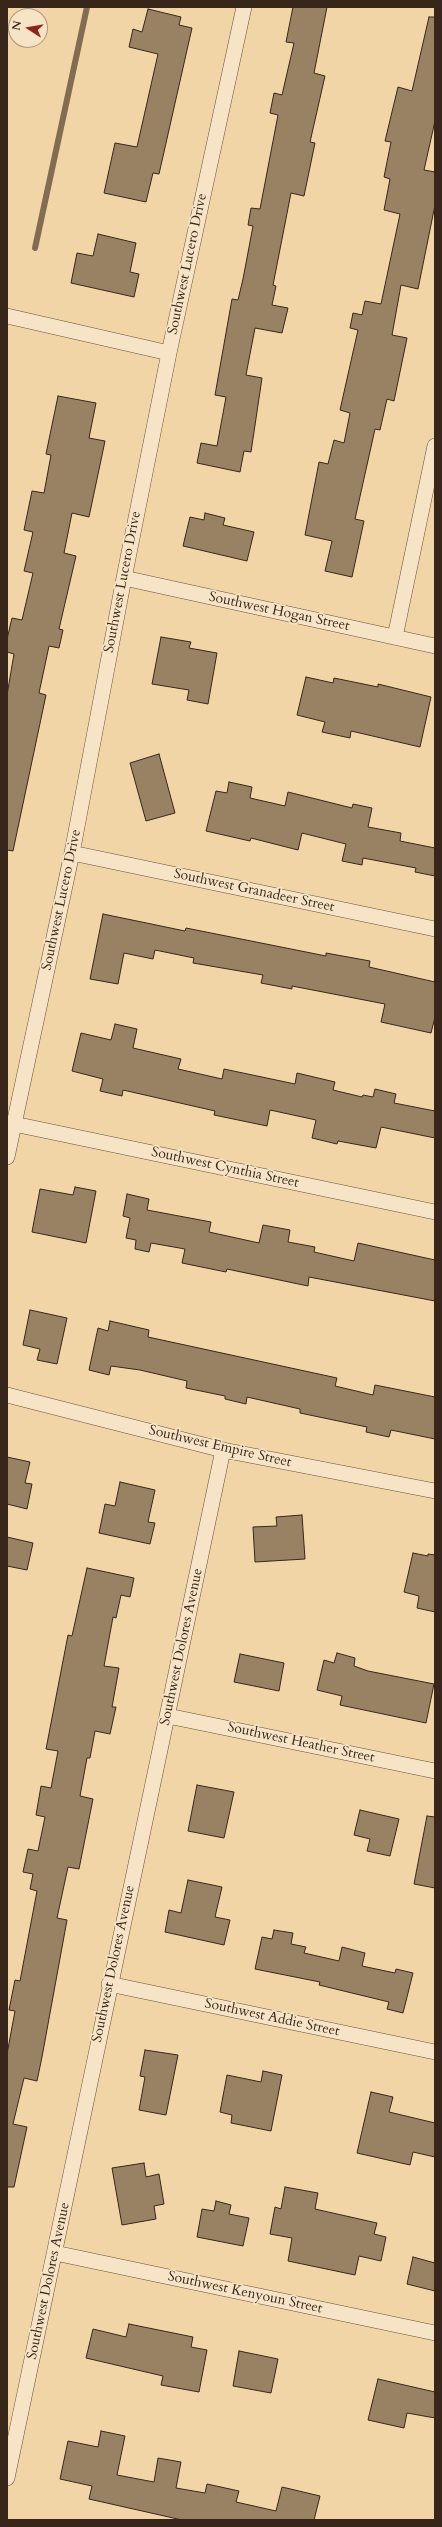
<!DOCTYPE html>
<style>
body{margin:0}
#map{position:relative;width:442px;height:2527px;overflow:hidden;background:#f2d5a7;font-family:Cardo,serif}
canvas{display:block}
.frame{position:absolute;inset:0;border:8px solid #38261b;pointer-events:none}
.north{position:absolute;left:8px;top:8px;width:40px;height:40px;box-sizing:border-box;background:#f7e4c6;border:1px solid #ab9882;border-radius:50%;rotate:282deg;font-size:11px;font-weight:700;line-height:16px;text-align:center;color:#38261b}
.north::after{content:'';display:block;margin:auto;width:14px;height:18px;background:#8f2418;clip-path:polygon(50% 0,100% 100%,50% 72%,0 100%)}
</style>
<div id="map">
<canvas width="442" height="2527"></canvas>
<div class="frame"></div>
<div class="north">N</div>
</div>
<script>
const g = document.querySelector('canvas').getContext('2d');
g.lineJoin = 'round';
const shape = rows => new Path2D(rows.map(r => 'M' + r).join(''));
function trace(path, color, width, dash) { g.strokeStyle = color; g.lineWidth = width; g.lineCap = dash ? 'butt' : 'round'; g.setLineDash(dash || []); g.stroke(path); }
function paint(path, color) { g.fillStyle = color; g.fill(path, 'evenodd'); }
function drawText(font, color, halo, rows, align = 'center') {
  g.font = font + ' Cardo,serif'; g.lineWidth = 3.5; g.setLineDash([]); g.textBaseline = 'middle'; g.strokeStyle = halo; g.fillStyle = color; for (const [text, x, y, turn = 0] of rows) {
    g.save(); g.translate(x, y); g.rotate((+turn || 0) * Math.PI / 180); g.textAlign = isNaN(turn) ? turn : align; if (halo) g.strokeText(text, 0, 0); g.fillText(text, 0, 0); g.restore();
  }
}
const stream = shape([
 [35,248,87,7]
]);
const building = shape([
 [293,7,327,7,314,73,325,76,310,142,315,143,304,196,291,193,273,285,276,286,272,305,288,308,282,333,255,328,246,375,262,378,251,452,244,451,240,472,197,463,201,443,217,446,226,397,215,395,232,299,238,300,243,279,253,226,248,225,251,208,260,209,278,115,270,113,274,93,282,95,294,43,286,42,293,7],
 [148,9,181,17,179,25,192,28,159,174,153,173,146,202,104,193,115,143,137,147,158,54,129,47,133,29,142,32,148,9],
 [429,17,435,17,435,121,424,170,435,172,435,205,418,289,401,285,392,335,407,338,394,401,387,399,380,430,375,429,355,519,364,521,352,577,325,571,332,541,305,535,319,462,328,464,334,440,344,443,350,413,340,410,358,330,350,328,353,313,362,315,365,301,381,304,400,214,384,210,390,179,384,177,391,142,385,141,398,87,412,91,429,17],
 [98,234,136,243,130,272,139,274,134,297,71,283,77,253,93,256,98,234],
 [58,396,96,403,89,438,105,441,89,517,72,513,64,553,76,556,59,629,63,630,59,648,49,646,39,693,46,695,13,851,7,850,7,695,14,654,7,652,7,639,12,618,22,620,33,573,24,571,33,532,24,530,32,491,44,493,51,455,46,454,58,396],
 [205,513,225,518,223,525,254,532,247,561,183,546,190,517,204,520,205,513],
 [161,637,191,642,189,648,217,653,208,704,187,700,189,690,152,684,161,637],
 [306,677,333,683,334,678,378,687,378,684,431,697,420,747,351,731,350,738,322,732,325,722,297,715,306,677],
 [159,754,175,813,146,821,130,763,159,754],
 [229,782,252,787,250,798,285,806,288,792,352,808,353,804,372,808,368,827,401,833,400,841,435,848,435,876,415,872,416,868,363,858,362,865,342,861,346,844,302,833,298,850,251,838,250,841,206,831,216,791,227,793,229,782],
 [103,914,185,931,186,928,326,956,326,953,370,961,369,967,435,982,435,1017,431,1033,381,1022,385,1004,292,986,292,989,261,983,263,975,193,963,194,958,155,950,153,959,124,953,118,984,90,979,103,914],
 [115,1024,137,1029,133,1048,181,1059,178,1069,222,1079,224,1069,295,1084,297,1073,335,1082,333,1090,362,1097,363,1095,373,1097,375,1089,396,1094,394,1103,435,1111,435,1138,381,1127,376,1148,338,1141,337,1144,312,1138,316,1120,270,1110,267,1126,214,1115,215,1111,123,1090,122,1096,100,1091,103,1079,72,1071,81,1033,111,1040,115,1024],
 [75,1187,96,1191,86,1243,32,1232,40,1189,73,1195,75,1187],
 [127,1194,149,1199,147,1210,211,1222,209,1232,259,1243,263,1225,290,1230,288,1242,315,1247,314,1252,354,1261,358,1243,435,1260,435,1301,309,1277,308,1286,227,1269,226,1272,182,1263,185,1249,151,1243,149,1252,135,1249,136,1240,126,1238,130,1218,123,1216,127,1194],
 [30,1310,67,1318,57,1364,37,1360,40,1349,23,1345,30,1310],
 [110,1321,149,1330,148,1337,337,1378,335,1386,373,1395,375,1385,435,1397,435,1439,391,1430,389,1437,366,1432,367,1427,300,1413,300,1409,247,1397,246,1404,225,1399,225,1396,186,1388,187,1381,140,1370,111,1366,109,1375,89,1370,98,1328,108,1331,110,1321],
 [7,1457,30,1462,25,1483,32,1484,27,1509,7,1504,7,1457],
 [120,1482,155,1490,148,1522,155,1523,150,1544,99,1533,105,1504,115,1506,120,1482],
 [302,1515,305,1559,255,1562,253,1527,277,1526,276,1517,302,1515],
 [7,1537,33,1543,27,1570,7,1566,7,1537],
 [413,1553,428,1556,428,1554,435,1555,435,1612,417,1608,419,1596,404,1592,413,1553],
 [87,1568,134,1578,130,1597,121,1595,116,1618,113,1617,104,1666,119,1668,112,1707,116,1707,110,1734,95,1731,90,1758,87,1758,80,1796,93,1799,79,1869,68,1867,57,1918,67,1920,42,2057,37,2081,24,2078,13,2124,27,2127,14,2187,7,2187,7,2054,15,2011,9,2010,15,1980,20,1981,37,1891,30,1889,33,1874,23,1872,28,1849,38,1851,45,1817,36,1815,41,1786,51,1788,58,1751,46,1749,68,1635,72,1636,87,1568],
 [337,1653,355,1658,354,1666,368,1671,434,1684,426,1723,340,1705,342,1696,317,1690,324,1660,334,1663,337,1653],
 [240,1654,284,1663,279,1691,234,1682,240,1654],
 [197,1785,234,1792,224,1838,188,1831,197,1785],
 [360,1810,399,1819,390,1856,367,1851,370,1839,354,1835,360,1810],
 [427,1816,435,1817,435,1888,414,1884,427,1816],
 [188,1880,222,1887,215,1917,230,1920,224,1945,165,1932,169,1910,181,1913,188,1880],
 [274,1930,293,1933,291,1944,306,1947,304,1953,339,1961,342,1947,365,1953,362,1966,395,1973,396,1969,413,1973,403,2013,387,2009,389,2002,319,1985,320,1982,255,1969,262,1937,272,1939,274,1930],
 [145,2050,178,2055,166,2115,139,2110,145,2077,140,2076,145,2050],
 [263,2071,282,2075,271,2131,231,2123,232,2115,220,2112,227,2075,261,2082,263,2071],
 [371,2092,393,2097,389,2112,435,2123,435,2157,413,2152,410,2165,357,2153,371,2092],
 [144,2163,146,2177,159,2174,164,2204,154,2206,156,2219,122,2225,112,2168,144,2163],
 [285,2187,318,2193,315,2209,377,2223,374,2234,386,2237,381,2261,359,2256,355,2275,288,2261,292,2238,270,2234,275,2207,281,2209,285,2187],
 [216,2201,231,2205,229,2214,249,2218,243,2246,197,2237,202,2209,214,2211,216,2201],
 [413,2257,435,2263,435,2291,407,2284,413,2257],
 [129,2324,193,2337,191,2347,207,2350,199,2392,161,2385,163,2376,86,2358,93,2329,126,2337,129,2324],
 [239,2351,278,2359,271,2393,233,2386,239,2351],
 [378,2379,435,2392,435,2418,407,2413,404,2428,368,2420,378,2379],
 [101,2431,125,2436,117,2475,154,2482,158,2458,181,2462,176,2488,205,2493,207,2484,239,2491,236,2502,276,2511,282,2487,320,2496,314,2520,182,2520,89,2499,92,2486,60,2479,68,2441,98,2447,101,2431]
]);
const minor = shape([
 [7,316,169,353],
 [124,578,435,646],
 [395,637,435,446],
 [72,853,435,929],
 [14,1124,435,1212],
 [7,1157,72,853,124,578,169,353,244,7],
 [7,1395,223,1450,435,1491],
 [168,1716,435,1771],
 [109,1984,435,2052],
 [55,2253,435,2333],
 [7,2478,223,1450]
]);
const streetNames = [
 ["Southwest Lucero Drive",188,264,-78],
 ["Southwest Lucero Drive",123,582,-79],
 ["Southwest Hogan Street",279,612,12],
 ["Southwest Granadeer Street",254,891,12],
 ["Southwest Lucero Drive",62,900,-78],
 ["Southwest Cynthia Street",225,1168,12],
 ["Southwest Empire Street",220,1447,13],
 ["Southwest Dolores Avenue",182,1647,-78],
 ["Southwest Heather Street",301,1743,12],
 ["Southwest Dolores Avenue",114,1964,-78],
 ["Southwest Addie Street",272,2018,12],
 ["Southwest Dolores Avenue",49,2281,-78],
 ["Southwest Kenyoun Street",245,2293,12]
];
trace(stream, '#826c52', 6);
paint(building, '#998164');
trace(building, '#38261b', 1);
trace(minor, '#66523e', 16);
trace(minor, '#f7e4c6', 15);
drawText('14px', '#38261b', '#f7e4c6', streetNames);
</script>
